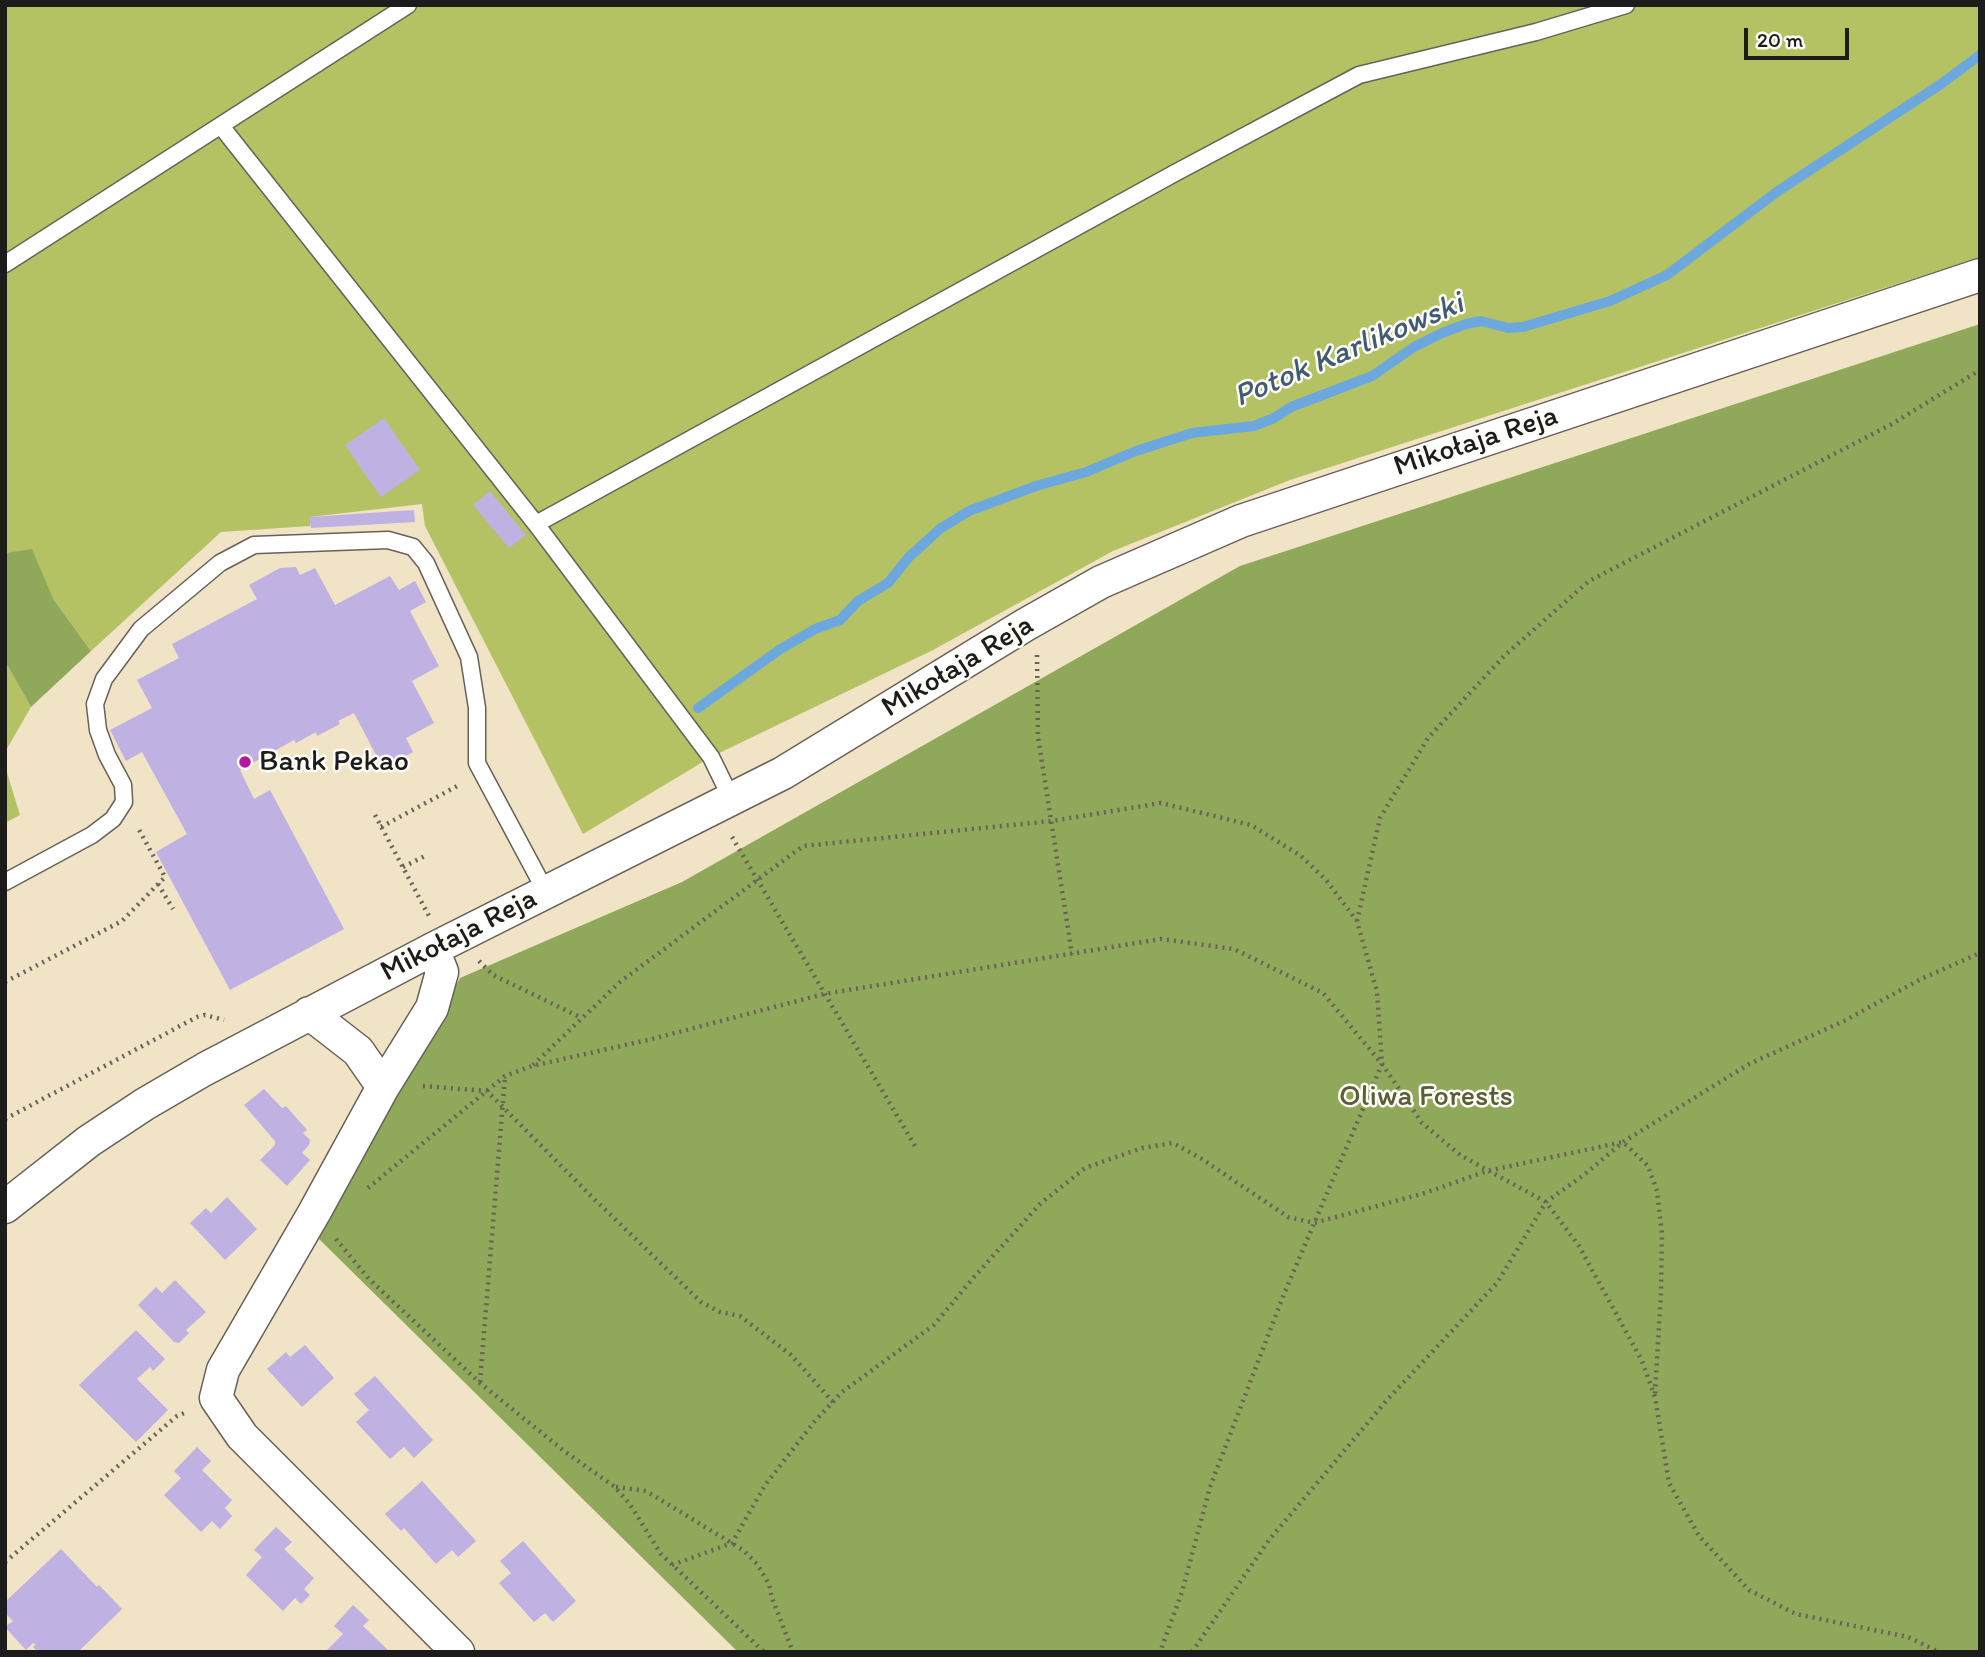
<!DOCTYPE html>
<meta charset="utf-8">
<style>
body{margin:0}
#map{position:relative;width:1985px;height:1657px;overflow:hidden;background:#f0e3c6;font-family:Itim,sans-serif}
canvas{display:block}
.frame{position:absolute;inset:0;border:7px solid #1c1c1c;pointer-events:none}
.scale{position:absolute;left:1744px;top:28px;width:105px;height:32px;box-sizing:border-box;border:4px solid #1c1c1c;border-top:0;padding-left:9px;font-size:21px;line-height:24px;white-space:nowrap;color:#1c1c1c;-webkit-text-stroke:5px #fdfcf7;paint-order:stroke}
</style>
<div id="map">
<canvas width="1985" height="1657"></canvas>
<div class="frame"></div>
<div class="scale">20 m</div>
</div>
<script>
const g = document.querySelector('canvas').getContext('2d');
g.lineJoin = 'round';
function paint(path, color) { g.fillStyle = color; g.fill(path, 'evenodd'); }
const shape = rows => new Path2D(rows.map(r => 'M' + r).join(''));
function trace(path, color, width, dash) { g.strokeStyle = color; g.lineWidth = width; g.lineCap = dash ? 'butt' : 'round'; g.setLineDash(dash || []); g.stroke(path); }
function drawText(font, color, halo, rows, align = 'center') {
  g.font = font + ' Itim,sans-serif'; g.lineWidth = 5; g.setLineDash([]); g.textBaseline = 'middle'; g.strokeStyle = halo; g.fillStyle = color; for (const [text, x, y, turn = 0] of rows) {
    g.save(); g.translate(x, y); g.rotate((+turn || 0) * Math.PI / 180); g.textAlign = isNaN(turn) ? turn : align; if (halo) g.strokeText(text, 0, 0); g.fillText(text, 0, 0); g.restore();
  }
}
const green = shape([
 [5,5,1980,5,1980,257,1290,480,1113,551,933,650,711,757,583,834,425,526,422,504,310,517,310,526,221,532,91,651,54,600,32,550,5,553],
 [5,661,31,707,5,752],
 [5,766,20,815,5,823]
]);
const forest = shape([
 [1980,324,1980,1652,738,1652,319,1239,460,978,682,882,1240,566],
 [32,549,54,600,91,651,31,707,5,661,5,553]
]);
const stream = shape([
 [698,708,779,650,815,629,840,620,858,601,888,583,909,557,941,528,969,511,1036,486,1086,472,1136,451,1192,433,1254,426,1274,418,1291,407,1372,376,1414,347,1442,333,1466,324,1481,321,1508,328,1523,327,1610,301,1667,275,1778,191,1941,84,1980,55]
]);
const building = shape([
 [384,418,420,470,381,497,345,445],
 [490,491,526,535,509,548,473,505],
 [414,510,415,522,311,528,309,517],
 [296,567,300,575,315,568,335,605,390,576,399,590,415,581,426,602,410,611,439,666,412,681,434,723,406,738,413,752,383,768,354,713,338,721,340,724,317,736,316,732,296,743,294,740,240,770,254,799,270,790,344,929,230,990,156,852,187,834,142,752,126,761,110,730,152,708,137,680,179,658,172,644,257,599,249,585,280,568],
 [264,1089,282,1108,286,1106,307,1130,303,1133,310,1140,309,1145,302,1153,310,1160,287,1186,260,1160,275,1145,275,1141,244,1105],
 [227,1197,257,1229,225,1260,190,1223,206,1208,211,1213],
 [175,1280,206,1312,186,1330,189,1333,179,1343,174,1342,138,1305,156,1287,162,1293],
 [136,1330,165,1359,153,1371,150,1367,137,1379,168,1410,136,1442,79,1385],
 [305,1345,334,1378,302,1407,267,1369,286,1352,290,1357],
 [375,1376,433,1440,414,1458,404,1447,390,1459,356,1422,369,1410,354,1394],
 [197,1447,211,1461,202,1470,232,1500,225,1508,232,1516,220,1529,212,1521,201,1532,164,1495,181,1478,174,1471],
 [422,1481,476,1541,458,1557,452,1550,436,1564,404,1528,401,1531,385,1514],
 [276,1527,292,1542,284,1549,314,1578,304,1589,310,1595,301,1604,295,1598,283,1611,246,1575,262,1557,254,1550],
 [523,1541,576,1601,553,1622,545,1613,534,1622,499,1583,511,1573,500,1561],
 [61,1549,97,1587,99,1585,122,1609,78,1652,38,1652,33,1647,36,1645,33,1643,26,1650,5,1627,13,1621,5,1613,5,1602],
 [353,1605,369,1620,363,1626,390,1652,325,1652,343,1634,334,1626]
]);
const path = shape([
 [1037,655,1038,737,1072,954],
 [375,815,429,916],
 [381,827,461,784],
 [732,837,915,1146],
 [403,867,427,855],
 [158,884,173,909],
 [1357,921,1380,818,1428,738,1505,655,1589,581,1892,424,1980,370],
 [479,961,493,975,582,1018],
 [5,982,122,921,165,877,137,826],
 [533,1065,620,982,803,846,1052,821,1161,803,1251,825,1301,856,1326,880,1357,921,1377,992,1382,1064,1284,1294,1210,1487,1182,1592,1160,1652],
 [423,1086,487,1091,591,1196,701,1302,720,1312,740,1316,791,1355,833,1402],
 [5,1119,197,1017,205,1015,224,1020],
 [368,1188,505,1076,532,1066,652,1039,824,994,1161,939,1234,949,1323,993,1382,1064,1422,1123,1460,1155,1546,1202,1579,1246,1642,1361,1655,1397,1669,1483,1699,1536,1749,1590,1796,1614,1908,1637,1939,1652],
 [336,1239,369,1279,480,1383,564,1451,615,1487,629,1503,661,1554,764,1652],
 [480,1382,505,1077],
 [616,1487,646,1491,743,1550,757,1564,769,1584,772,1598,793,1652],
 [5,1562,177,1416,187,1412],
 [672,1565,732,1543,765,1485,815,1421,842,1392,934,1325,974,1277,1040,1204,1085,1168,1142,1148,1173,1143,1202,1159,1288,1217,1314,1223,1425,1193,1487,1171,1623,1142,1648,1166,1657,1191,1662,1234,1661,1292,1655,1394],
 [1192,1652,1269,1540,1387,1400,1497,1283,1546,1202,1585,1174,1623,1142,1749,1064,1844,1021,1921,979,1980,953]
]);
const service = shape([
 [221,126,536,524,711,757,732,800],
 [5,264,408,5],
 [536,524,1175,173,1359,75,1536,32,1626,5],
 [5,882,92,835,113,819,124,802,123,785,107,755,98,730,95,704,104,679,141,629,220,563,254,545,388,540,413,547,426,563,469,657,477,708,477,763,546,892]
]);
const minor = shape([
 [433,949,442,972,432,1008,383,1087,314,1213,223,1370,216,1398,242,1436,458,1652],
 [309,1013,358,1051,383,1087],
 [5,1207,89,1141,145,1104,205,1069,433,949,783,773,1025,625,1101,582,1241,521,1980,275]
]);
const markers = [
 [245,762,7,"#b5179e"]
];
const streetNames = [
 ["Mikołaja Reja",1476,442,-18],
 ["Mikołaja Reja",958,667,-31],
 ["Mikołaja Reja",459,936,-27]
];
const poiNames = [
 ["Bank Pekao",259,762]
];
const parkNames = [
 ["Oliwa Forests",1426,1097]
];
const waterNames = [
 ["Potok Karlikowski",1349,351,-23]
];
paint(green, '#b5c264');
paint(forest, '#90a85a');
trace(stream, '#6ca8dd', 10);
paint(building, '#bfb1e1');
trace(service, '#666258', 19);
trace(minor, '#666258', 35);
trace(path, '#666258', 4.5, [2, 5]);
trace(service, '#fff', 16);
trace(minor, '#fff', 32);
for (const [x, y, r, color] of markers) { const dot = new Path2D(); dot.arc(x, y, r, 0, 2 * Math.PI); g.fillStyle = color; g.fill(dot); trace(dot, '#fdfcf7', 2.5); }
drawText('30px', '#1c1c1c', '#fdfcf7', streetNames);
drawText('30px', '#1c1c1c', '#fdfcf7', poiNames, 'left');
drawText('30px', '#595e39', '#fdfcf7', parkNames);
drawText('italic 32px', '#405b73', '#fdfcf7', waterNames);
</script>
